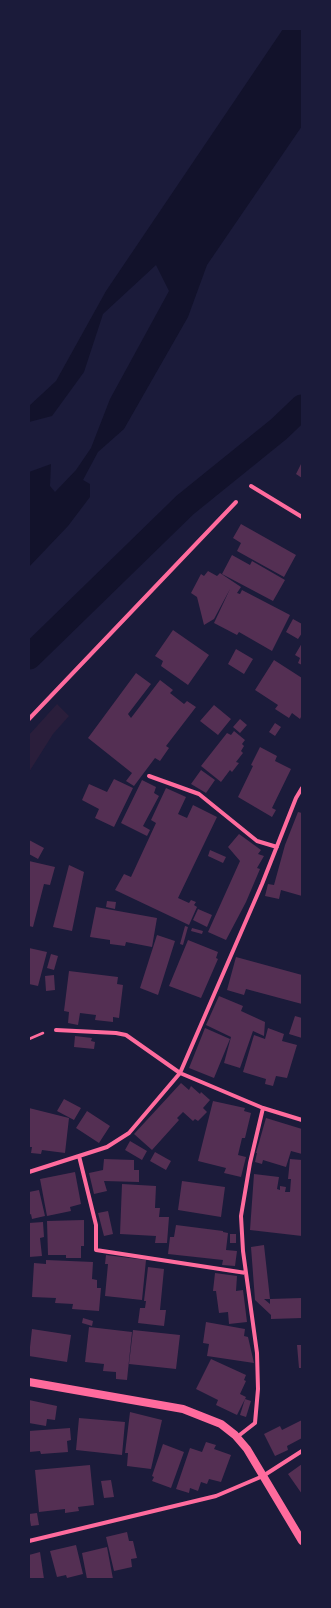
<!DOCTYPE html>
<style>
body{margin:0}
#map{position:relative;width:331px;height:1608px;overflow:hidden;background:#1b1b3a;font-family:Poppins,sans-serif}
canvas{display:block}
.frame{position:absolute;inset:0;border:30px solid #1b1b3a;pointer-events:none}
</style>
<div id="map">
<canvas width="331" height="1608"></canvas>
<div class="frame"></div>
</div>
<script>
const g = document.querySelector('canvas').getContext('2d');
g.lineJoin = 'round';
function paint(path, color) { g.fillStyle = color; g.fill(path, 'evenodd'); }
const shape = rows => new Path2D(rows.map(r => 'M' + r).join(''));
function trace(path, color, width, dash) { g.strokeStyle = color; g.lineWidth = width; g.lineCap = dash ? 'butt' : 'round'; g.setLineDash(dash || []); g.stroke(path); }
const green = shape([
 [57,704,69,716,53,734,29,772,29,735]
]);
const water = shape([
 [283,29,302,29,302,126,207,265,188,317,124,429,98,452,83,480,90,484,90,497,68,526,29,567,29,472,51,464,50,486,55,492,76,470,91,448,110,399,169,291,156,265,103,314,84,372,52,416,29,422,29,406,56,381,106,291]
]);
const canal = shape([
 [29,657,185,505,279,429,302,407]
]);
const building = shape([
 [302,462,302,478,296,474],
 [241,524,296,555,284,577,237,551,241,543,233,538],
 [232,555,250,565,252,561,285,580,273,601,222,574],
 [208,571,217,576,220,573,241,587,237,593,240,594,242,590,290,615,272,651,239,632,237,635,214,623,230,589,214,619,204,625,197,597,191,593,201,574,204,576],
 [293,619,302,624,302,633,298,639,286,632],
 [173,630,209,655,188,685,161,666,163,661,155,656],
 [302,643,302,665,298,663,300,658,295,655],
 [236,649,253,659,244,674,228,664],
 [274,660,302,678,302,715,300,719,292,713,289,718,275,709,278,705,255,690],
 [136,673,151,684,128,714,131,718,160,680,173,690,170,693,184,704,187,701,196,707,166,746,169,748,160,761,155,758,134,786,126,781,132,773,88,738],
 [214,705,231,719,218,735,200,721],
 [240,719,247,725,240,733,233,727],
 [275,723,281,727,275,736,269,732],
 [234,731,245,740,242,744,244,746,241,751,243,753,236,762,239,763,232,772,230,770,221,782,201,766,227,733,231,735],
 [260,747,277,756,275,761,291,769,272,808,276,810,272,817,238,797,253,766,251,765],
 [201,770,215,780,206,793,191,784],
 [114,779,133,788,114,827,95,818,99,809,82,800,89,784,107,792],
 [142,780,156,787,154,793,159,796,143,826,150,830,147,836,121,823],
 [166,788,186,797,178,814,187,818,193,805,217,817,178,898,189,903,191,900,196,902,194,905,197,907,189,925,115,890,124,874,131,877,156,823,151,820],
 [298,812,302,813,302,896,281,890,279,899,265,896,268,884,274,885,285,845],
 [239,834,261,850,258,854,264,856,257,868,260,869,246,902,226,940,208,932,240,861,228,847],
 [29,840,44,848,38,859,29,854],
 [210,850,226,857,223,863,208,856],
 [29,861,55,867,50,885,44,884,33,927,29,926],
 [69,865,84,872,72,931,53,927],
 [107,901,116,902,115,909,106,907],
 [96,907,157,918,152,947,126,942,125,946,110,944,110,940,90,937],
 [198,909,212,915,207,927,193,920],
 [185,926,188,927,183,945,180,944],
 [192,928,203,931,202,934,191,931],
 [157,935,175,941,158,995,140,988],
 [188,940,218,952,216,958,218,959,201,998,169,986],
 [29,948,47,952,38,986,29,984],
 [51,954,58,956,54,970,47,968],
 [236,957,302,975,302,1004,246,989,244,995,227,990],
 [69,971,118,977,117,984,123,985,119,1018,113,1017,113,1022,95,1020,96,1015,80,1013,78,1025,68,1023,69,1012,64,1011],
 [54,975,55,990,46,991,45,976],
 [219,996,243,1006,241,1011,265,1022,264,1036,253,1031,240,1068,224,1063,231,1037,206,1025],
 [295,1016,302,1018,302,1038,289,1034],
 [205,1028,230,1039,214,1078,189,1068],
 [268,1028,284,1034,282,1041,297,1045,287,1078,276,1076,273,1086,265,1084,266,1079,243,1072,254,1035,265,1039],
 [75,1036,92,1038,91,1041,95,1042,94,1049,74,1047],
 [181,1083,189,1090,191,1086,200,1094,201,1092,210,1100,203,1108,207,1112,198,1121,195,1119,193,1121,183,1112,177,1118,179,1120,152,1150,134,1134],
 [64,1099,81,1108,74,1120,57,1111],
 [213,1101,245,1108,244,1111,251,1113,245,1138,242,1138,238,1155,246,1157,241,1177,224,1173,226,1168,198,1161],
 [29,1108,69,1118,65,1153,42,1150,41,1154,31,1153,32,1147,29,1147],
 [87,1111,110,1126,99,1143,76,1128],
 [266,1118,302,1129,302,1154,291,1151,286,1167,263,1160,262,1164,255,1162,257,1153,256,1153],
 [130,1141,147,1151,142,1160,125,1150],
 [155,1152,171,1161,166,1170,150,1161],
 [104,1159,134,1160,134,1170,139,1170,139,1182,104,1181,107,1191,94,1194,89,1173,103,1170],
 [290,1159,302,1160,302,1236,250,1230,254,1174,279,1177,277,1189,280,1190,280,1186,286,1187,285,1192,290,1192,291,1179,288,1179],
 [75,1172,81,1204,70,1207,71,1211,47,1216,40,1179],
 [182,1181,225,1187,221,1217,178,1210],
 [122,1184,156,1186,155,1208,160,1208,159,1217,169,1217,167,1243,155,1243,156,1236,120,1234],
 [39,1190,45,1216,32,1219,31,1214,29,1215,29,1192],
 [108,1211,113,1234,104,1236,98,1213],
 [84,1220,84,1246,81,1246,81,1258,66,1258,66,1255,48,1255,47,1221],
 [43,1222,44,1237,40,1238,42,1256,29,1257,29,1223],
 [176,1225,223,1231,223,1232,228,1233,226,1250,237,1251,235,1266,222,1265,223,1260,168,1254,170,1237,174,1237],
 [230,1234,236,1234,236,1243,230,1243],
 [264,1245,270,1299,264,1299,270,1304,270,1299,302,1298,302,1318,271,1319,271,1315,255,1300,251,1247],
 [106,1255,146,1260,142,1300,105,1296,108,1264,105,1264],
 [46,1260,93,1262,92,1279,97,1280,97,1288,101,1288,99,1311,72,1309,73,1304,55,1303,56,1298,32,1297,34,1263,46,1264],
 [148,1267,164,1269,160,1310,166,1310,164,1326,138,1323,140,1308,145,1308,146,1301,144,1301],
 [215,1273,237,1276,236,1291,243,1290,247,1322,229,1324,228,1312,219,1313,216,1291,213,1291],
 [83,1318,93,1321,92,1326,82,1323],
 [206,1322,245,1329,244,1336,248,1337,254,1363,207,1356,209,1344,203,1343],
 [89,1327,132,1332,127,1380,116,1379,116,1372,103,1371,104,1364,85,1362],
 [32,1329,71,1335,67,1362,29,1356],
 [133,1330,180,1335,176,1369,129,1364],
 [297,1345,302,1345,302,1368,299,1368],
 [211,1359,246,1375,244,1380,246,1381,240,1394,246,1397,237,1415,216,1405,218,1400,196,1389],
 [245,1399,251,1401,246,1417,240,1415],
 [29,1400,57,1406,55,1420,47,1419,46,1426,29,1423],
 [130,1412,162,1420,151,1469,127,1466,128,1453,125,1453],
 [79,1418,125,1422,122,1455,76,1450],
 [302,1420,302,1438,287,1446,288,1450,275,1456,264,1434,280,1426,282,1430],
 [70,1428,71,1440,67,1441,68,1452,41,1454,40,1451,29,1452,29,1431],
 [206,1442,216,1445,214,1449,231,1455,221,1482,209,1479,207,1484,201,1482,198,1491,190,1488,189,1493,176,1489,190,1448,202,1452],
 [163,1444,184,1452,171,1488,152,1481,154,1477,152,1476],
 [302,1464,302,1494,288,1474],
 [90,1465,94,1505,78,1507,79,1511,65,1513,65,1509,39,1512,35,1470],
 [111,1480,114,1497,104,1498,101,1481],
 [37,1513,39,1525,31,1526,29,1514],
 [127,1532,129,1541,133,1541,137,1558,131,1559,132,1567,114,1571,106,1537],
 [76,1545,83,1574,67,1578,66,1575,57,1577,50,1551],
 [107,1547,113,1579,87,1579,82,1553],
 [40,1552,44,1579,29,1579,29,1555]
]);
const path = shape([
 [29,1039,43,1033]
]);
const minor = shape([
 [251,486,302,517],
 [29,719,236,502],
 [149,776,199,794,257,841,277,847],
 [56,1030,116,1033,126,1035,180,1073,263,1108,302,1120],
 [79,1156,96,1225,96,1250,246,1273],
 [29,1172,107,1147,129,1133,180,1073,262,884,296,798,302,788],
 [237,1437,255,1423,258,1389,257,1353,243,1251,241,1216,250,1163,263,1108],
 [29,1541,216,1496,263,1476,302,1451]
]);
const secondary = shape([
 [29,1382,183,1409,221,1424,235,1435,247,1449,302,1541]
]);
paint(green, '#2a1e3b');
paint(water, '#12122b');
trace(canal, '#12122b', 25);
paint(building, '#542f53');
trace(path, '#ff6b9d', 2.5);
trace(minor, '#ff6b9d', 4);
trace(secondary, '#ff6b9d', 8);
</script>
